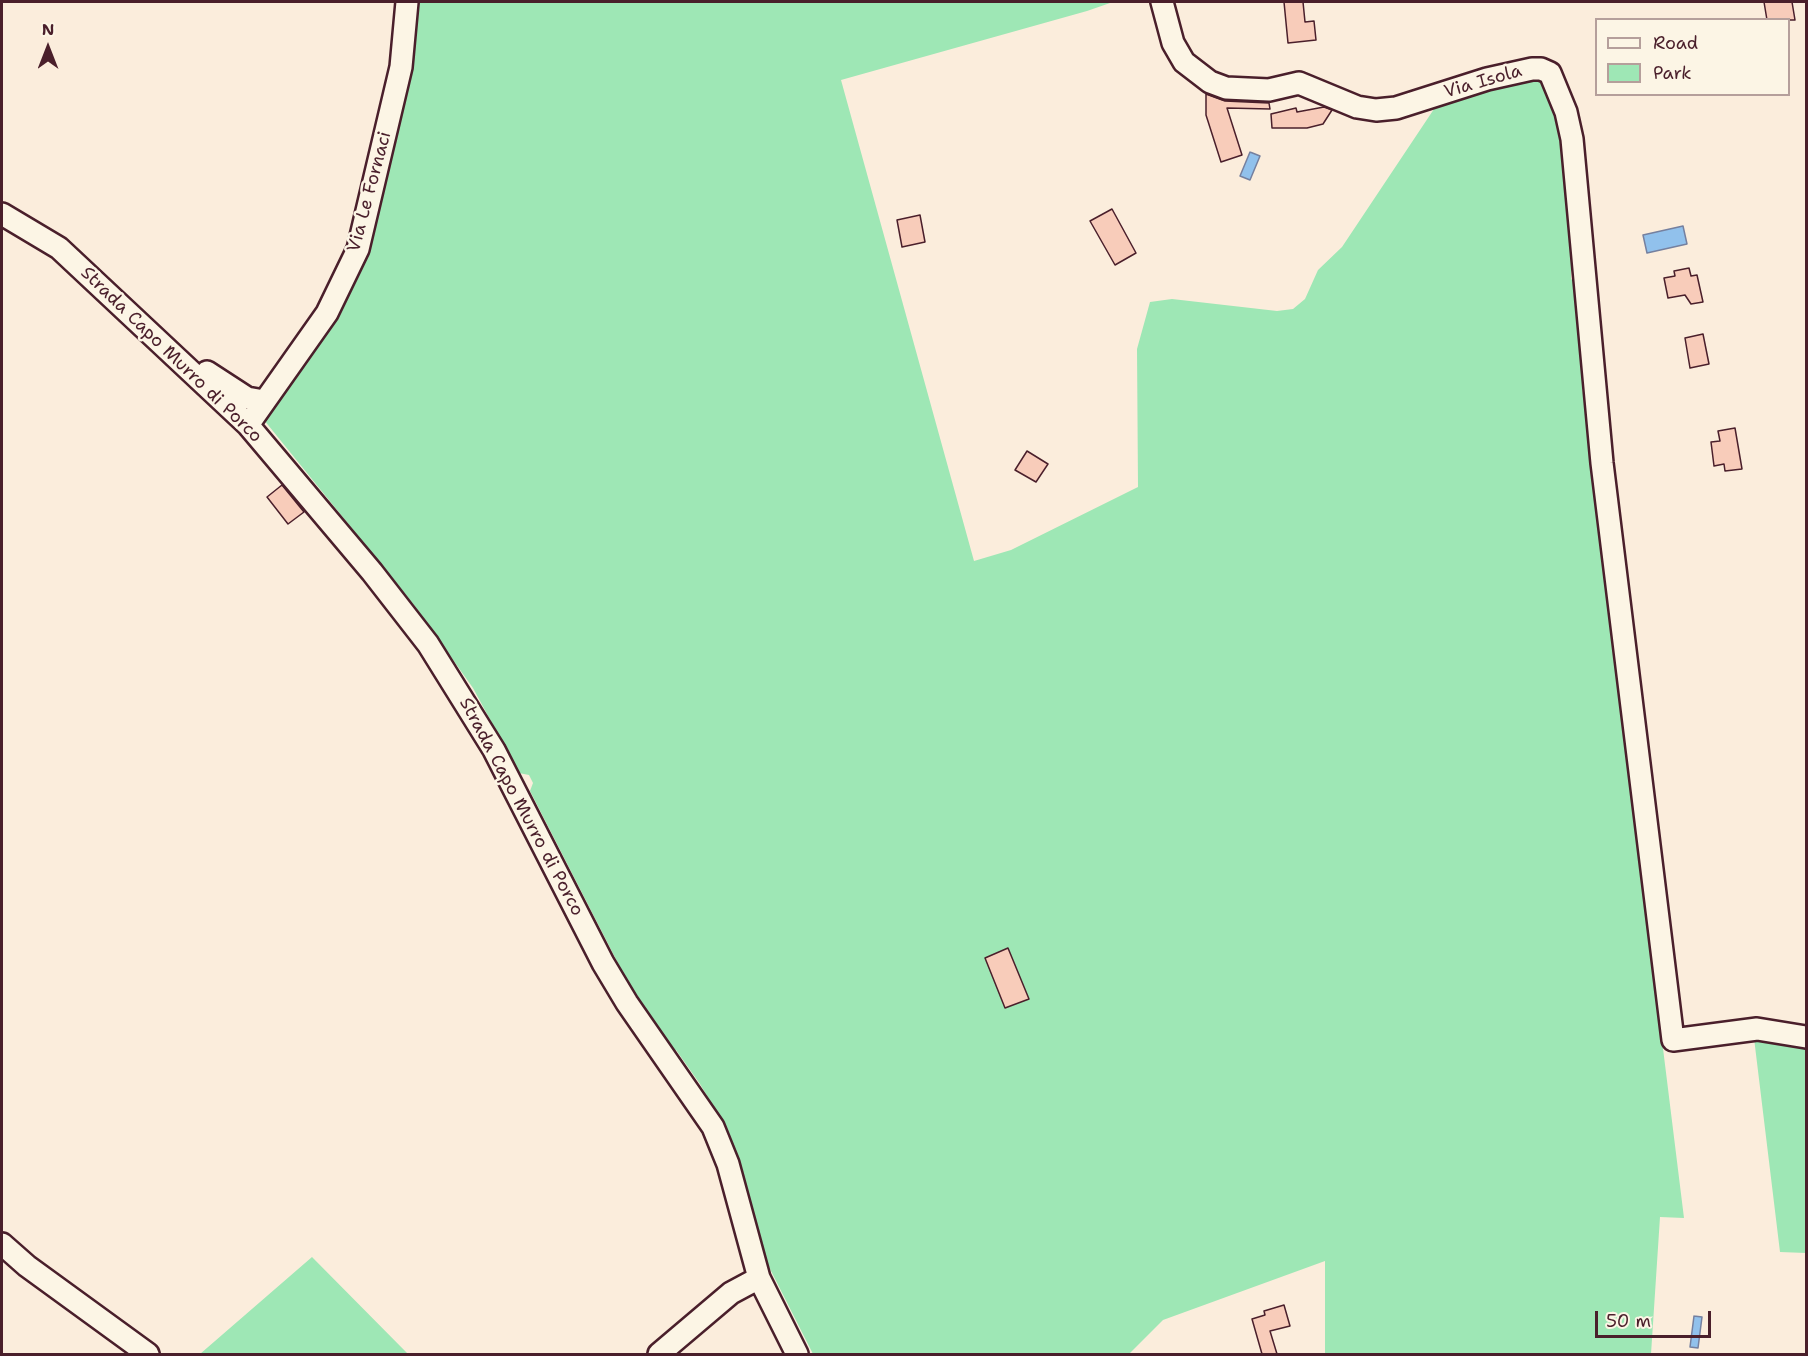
<!DOCTYPE html>
<style>
body{margin:0}
#map{position:relative;width:1808px;height:1356px;overflow:hidden;background:#fbeddc;font-family:"Shantell Sans",sans-serif}
canvas{display:block}
.frame{position:absolute;inset:0;border:3px solid #4a1f2b;pointer-events:none}
.legend{position:absolute;left:1595px;top:18px;width:195px;height:78px;box-sizing:border-box;background:#fcf5e5;border:2px solid #b59f9b;margin:0;padding:8px 10px;list-style:none;font-size:18px;color:#4a1f2b}
.legend li{display:flex;align-items:center;gap:12px;height:30px}
.legend b{width:30px;border:2px solid #b59f9b}
.north{position:absolute;left:18px;top:18px;width:60px;height:60px;-webkit-text-stroke:4px #fcf5e5;paint-order:stroke;rotate:0deg;font-size:16px;font-weight:700;line-height:24px;text-align:center;color:#4a1f2b}
.north::after{content:'';display:block;margin:auto;width:21px;height:27px;background:#4a1f2b;clip-path:polygon(50% 0,100% 100%,50% 72%,0 100%)}
.scale{position:absolute;left:1595px;top:1311px;width:116px;height:27px;box-sizing:border-box;border:3px solid #4a1f2b;border-top:0;padding-left:8px;font-size:18px;line-height:21px;white-space:nowrap;color:#4a1f2b;-webkit-text-stroke:4px #fcf5e5;paint-order:stroke}
</style>
<div id="map">
<canvas width="1808" height="1356"></canvas>
<div class="frame"></div>
<ul class="legend">
<li><b style="height:8px;background:#fcf5e5"></b>Road</li>
<li><b style="height:16px;background:#9ee7b5"></b>Park</li>
</ul>
<div class="north">N</div>
<div class="scale">50 m</div>
</div>
<script>
const g = document.querySelector('canvas').getContext('2d');
g.lineJoin = 'round';
function paint(path, color) { g.fillStyle = color; g.fill(path, 'evenodd'); }
const shape = rows => new Path2D(rows.map(r => 'M' + r).join(''));
function trace(path, color, width, dash) { g.strokeStyle = color; g.lineWidth = width; g.lineCap = dash ? 'butt' : 'round'; g.setLineDash(dash || []); g.stroke(path); }
function drawText(font, color, halo, rows, align = 'center') {
  g.font = font + ' "Shantell Sans",sans-serif'; g.lineWidth = 5; g.setLineDash([]); g.textBaseline = 'middle'; g.strokeStyle = halo; g.fillStyle = color; for (const [text, x, y, turn = 0] of rows) {
    g.save(); g.translate(x, y); g.rotate((+turn || 0) * Math.PI / 180); g.textAlign = isNaN(turn) ? turn : align; if (halo) g.strokeText(text, 0, 0); g.fillText(text, 0, 0); g.restore();
  }
}
const green = shape([
 [413,2,1113,2,1087,11,841,80,974,561,1011,550,1138,487,1137,349,1150,302,1172,299,1277,311,1293,309,1305,299,1318,270,1342,247,1440,100,1460,100,1466,92,1539,75,1562,116,1579,263,1571,271,1571,279,1582,288,1587,388,1582,389,1584,397,1590,403,1599,500,1597,512,1605,526,1607,596,1684,1218,1660,1217,1651,1354,1325,1354,1325,1261,1163,1320,1129,1354,813,1354,765,1259,742,1168,729,1133,700,1084,676,1050,674,1051,625,977,530,791,533,783,529,775,519,773,473,688,414,605,264,420,339,307],
 [1754,1038,1806,1044,1806,1253,1780,1252],
 [312,1257,408,1354,200,1354]
]);
const water = shape([
 [1250,152,1260,156,1250,180,1240,176,1250,152],
 [1683,226,1687,244,1647,253,1643,235,1683,226],
 [1694,1316,1702,1317,1698,1348,1690,1347,1694,1316]
]);
const building = shape([
 [1284,2,1303,2,1305,22,1314,21,1316,40,1288,43,1284,2],
 [1764,2,1792,2,1795,20,1767,20,1764,2],
 [1206,94,1225,101,1269,103,1270,109,1227,108,1242,155,1221,162,1206,115,1206,94],
 [1324,107,1332,110,1323,124,1307,128,1272,128,1271,114,1296,108,1297,112,1324,107],
 [1112,209,1136,253,1115,265,1090,221,1112,209],
 [920,215,925,242,902,247,897,220,920,215],
 [1689,268,1691,276,1697,275,1703,302,1691,304,1685,295,1668,298,1664,278,1675,276,1674,271,1689,268],
 [1703,334,1709,364,1690,368,1685,338,1703,334],
 [1735,428,1742,469,1725,471,1724,464,1714,466,1711,442,1720,441,1718,431,1735,428],
 [1027,451,1048,464,1036,482,1015,470,1027,451],
 [282,485,304,512,288,524,267,497,282,485],
 [1008,948,1029,999,1005,1008,985,958,1008,948],
 [1284,1305,1290,1326,1270,1331,1277,1354,1262,1354,1252,1319,1265,1315,1264,1311,1284,1305]
]);
const minor = shape([
 [1162,2,1173,43,1184,62,1210,82,1226,88,1269,90,1299,83,1357,107,1376,110,1396,108,1487,79,1532,69,1541,69,1550,73,1566,112,1572,139,1602,463,1673,1040,1757,1029,1806,1037],
 [2,214,59,248,248,425,372,572,428,644,494,750,603,963,627,1003,713,1127,728,1164,759,1278,797,1354],
 [207,372,247,398,264,401],
 [248,425,327,313,358,249,401,67,407,2],
 [2,1244,27,1266,148,1354],
 [659,1354,731,1293,759,1278]
]);
const streetNames = [
 ["Via Isola",1483,82,-16],
 ["Via Le Fornaci",370,192,-75],
 ["Strada Capo Murro di Porco",171,355,44],
 ["Strada Capo Murro di Porco",521,807,62]
];
paint(green, '#9ee7b5');
paint(water, '#91c1ec');
trace(water, '#75809f', 1.5);
paint(building, '#f8ccba');
trace(building, '#4a1f2b', 1.5);
trace(minor, '#4a1f2b', 26);
trace(minor, '#fcf5e5', 21);
drawText('18px', '#4a1f2b', '#fcf5e5', streetNames);
</script>
